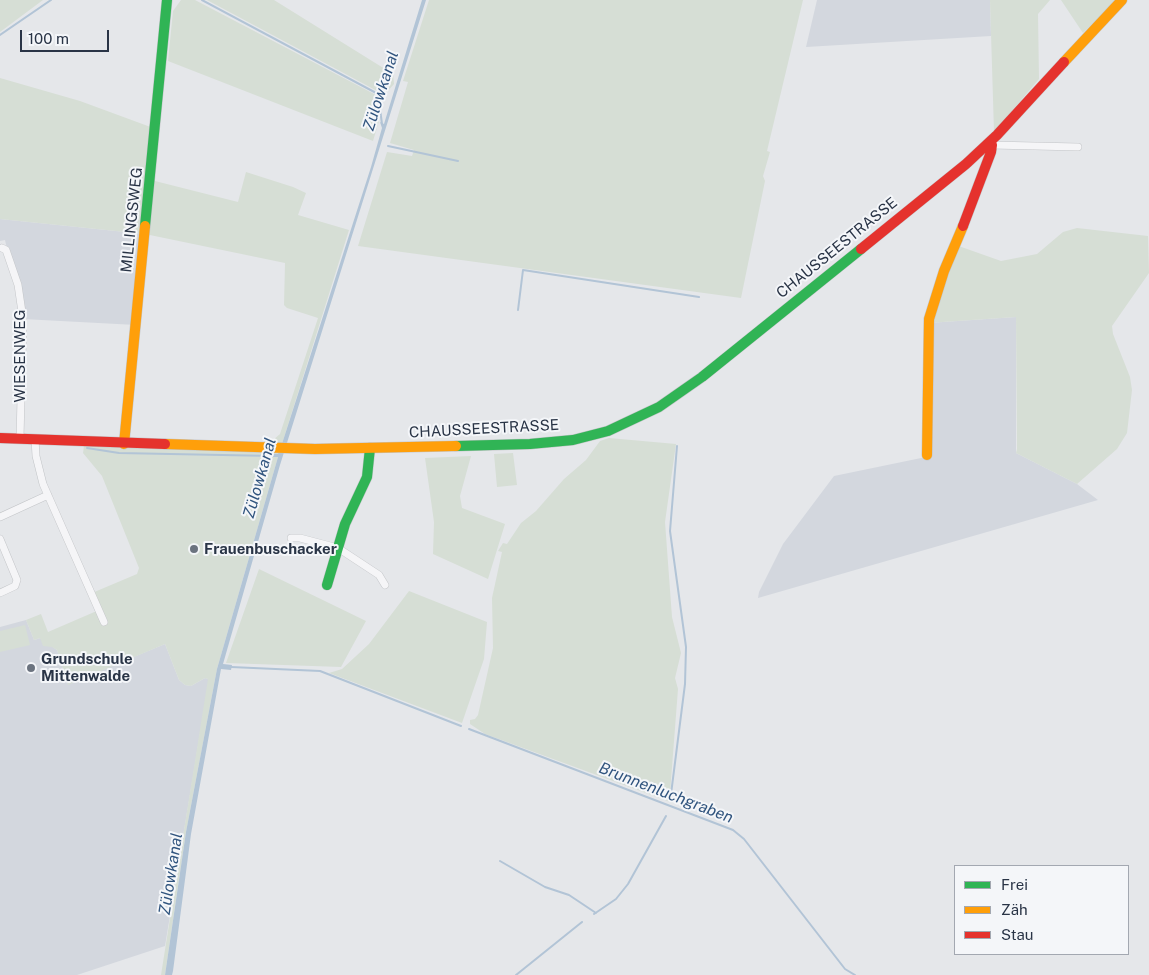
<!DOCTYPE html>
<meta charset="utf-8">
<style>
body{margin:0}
#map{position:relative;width:1149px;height:975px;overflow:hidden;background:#e5e7ea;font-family:"Public Sans",sans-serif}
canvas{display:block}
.legend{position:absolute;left:954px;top:865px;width:175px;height:90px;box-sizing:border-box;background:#f4f6f9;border:1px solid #a3a8b1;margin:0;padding:6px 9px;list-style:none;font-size:15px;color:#293446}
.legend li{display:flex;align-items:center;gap:10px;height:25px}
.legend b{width:25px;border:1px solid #a3a8b1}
.scale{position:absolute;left:20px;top:30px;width:89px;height:22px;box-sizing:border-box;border:2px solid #293446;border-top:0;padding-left:6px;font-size:15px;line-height:18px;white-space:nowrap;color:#293446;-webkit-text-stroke:4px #f4f6f9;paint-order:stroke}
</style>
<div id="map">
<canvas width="1149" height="975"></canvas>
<ul class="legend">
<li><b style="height:6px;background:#30b455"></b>Frei</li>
<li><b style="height:6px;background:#ff9f0a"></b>Zäh</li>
<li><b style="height:6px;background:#e5322d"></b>Stau</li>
</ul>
<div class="scale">100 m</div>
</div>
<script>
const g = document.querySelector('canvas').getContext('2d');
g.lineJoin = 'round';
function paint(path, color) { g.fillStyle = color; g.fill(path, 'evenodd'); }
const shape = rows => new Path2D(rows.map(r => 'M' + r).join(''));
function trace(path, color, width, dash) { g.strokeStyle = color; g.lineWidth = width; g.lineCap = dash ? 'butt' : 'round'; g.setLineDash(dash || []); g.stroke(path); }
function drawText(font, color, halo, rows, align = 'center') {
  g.font = font + ' "Public Sans",sans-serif'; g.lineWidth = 4; g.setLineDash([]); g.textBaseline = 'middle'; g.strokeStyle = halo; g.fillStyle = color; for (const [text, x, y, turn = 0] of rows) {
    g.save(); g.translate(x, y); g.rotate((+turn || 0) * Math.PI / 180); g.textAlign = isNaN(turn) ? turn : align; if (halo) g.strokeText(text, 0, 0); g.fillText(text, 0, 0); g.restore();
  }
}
const built = shape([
 [817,0,990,0,991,36,806,47],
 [0,219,145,234,136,325,23,319,5,240,0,241],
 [1016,317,1016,453,1077,484,1098,500,758,598,759,592,783,544,834,476,926,457,928,323],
 [26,620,34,640,40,638,57,650,68,684,165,644,179,680,185,685,191,686,205,678,209,679,165,946,77,975,0,975,0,627]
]);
const green = shape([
 [0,0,43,0,0,32],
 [181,0,195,0,376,95,379,121,373,141,168,61,173,11],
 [207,0,274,0,393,74,394,84,386,93,381,93],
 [429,0,803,0,767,151,770,152,763,176,765,181,741,298,358,246,387,152,412,156,414,150,390,143,408,82,403,81],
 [990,0,1050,0,1038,14,1039,79,994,132],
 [1057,0,1117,0,1083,33,1061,0],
 [0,78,80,101,156,129,151,180,238,202,246,172,293,187,306,193,298,215,349,230,282,444,264,444,264,441,273,440,280,434,318,318,287,308,284,305,285,263,145,234,0,219],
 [1077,228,1148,236,1149,273,1112,326,1113,334,1130,377,1132,390,1127,433,1117,449,1077,484,1016,453,1017,449,1016,317,928,323,953,244,1001,261,1037,254,1063,232],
 [609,438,676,444,665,522,672,617,681,653,675,678,678,689,670,793,673,803,485,734,470,724,470,720,475,719,478,715,493,648,492,598,502,552,498,551,503,543,507,544,521,523,536,511,564,479,586,460,600,441],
 [84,446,280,450,279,454,272,454,273,457,278,457,217,669,186,832,165,975,161,975,208,679,205,678,191,686,185,685,179,680,165,644,68,685,57,650,52,647,43,646,40,638,34,640,26,620,41,614,48,632,99,610,92,593,137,574,139,568,102,476,83,453],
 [513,453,517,485,497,487,494,454],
 [471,456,460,496,462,508,505,524,488,579,433,554,434,522,425,458],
 [259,569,366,621,341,667,226,663],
 [409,591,487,622,484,659,462,723,329,673,342,669,369,644],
 [25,625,30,645,0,652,0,631]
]);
const water = shape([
 [422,0,426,0,280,465,223,664,232,665,231,670,221,669,191,834,173,971,172,975,165,975,186,832,217,669,278,457,272,457,272,454,278,454,280,450,371,167,382,128,380,122,384,124]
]);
const stream = shape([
 [202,0,378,94,382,124],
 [0,35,51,0],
 [388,146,458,161],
 [518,310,523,270,699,297],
 [87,448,119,453,274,456],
 [231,667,320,671,461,726],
 [469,729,733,830,744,839,845,969,855,975],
 [671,794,685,684,686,647,670,531,677,446],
 [500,861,545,887,569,895,596,913],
 [594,914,616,899,628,884,666,816],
 [516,975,582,922]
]);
const street = shape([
 [992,145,1078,147],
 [2,248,6,250,18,285,23,319,20,438],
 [35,439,36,456,43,484,104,622],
 [0,517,48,495],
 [291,538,300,538,338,548,379,575,385,585],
 [0,539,17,580,15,586,0,593]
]);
const fast = shape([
 [145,226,167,0],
 [456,446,530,444,573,440,608,431,659,407,702,377,861,249],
 [327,585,345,524,367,477,370,448]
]);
const slow = shape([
 [1064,62,1122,0],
 [124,444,145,226],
 [165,444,315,449,456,446],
 [927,455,929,319,944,271,963,226]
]);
const jam = shape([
 [963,226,991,152,992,145,989,143],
 [861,249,966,164,997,135,1064,62],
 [0,438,165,444]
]);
const markers = [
 [194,549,5,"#6b737f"],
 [31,668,5,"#6b737f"]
];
const streetNames = [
 ["MILLINGSWEG",132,220,-84],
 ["CHAUSSEESTRASSE",837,248,-39],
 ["WIESENWEG",20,356,-90],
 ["CHAUSSEESTRASSE",484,429,-3]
];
const poiNames = [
 ["Frauenbuschacker",204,549],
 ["Grundschule",41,659],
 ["Mittenwalde",41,676]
];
const waterNames = [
 ["Zülowkanal",381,91,-72],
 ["Zülowkanal",260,478,-74],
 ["Brunnenluchgraben",666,793,21],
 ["Zülowkanal",171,874,-81]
];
paint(built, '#d3d7de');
paint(green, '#d6ded5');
paint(water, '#b2c4d6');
trace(stream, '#b2c4d6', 2);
trace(street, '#c3c5c8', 8);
trace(fast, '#c3c5c8', 11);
trace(slow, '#c3c5c8', 11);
trace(jam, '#c3c5c8', 11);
trace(street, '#f5f5f7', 7);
trace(fast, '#30b455', 10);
trace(slow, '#ff9f0a', 10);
trace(jam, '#e5322d', 10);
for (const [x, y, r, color] of markers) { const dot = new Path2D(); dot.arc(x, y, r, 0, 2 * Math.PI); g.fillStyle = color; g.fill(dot); trace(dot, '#f4f6f9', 2); }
drawText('15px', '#293446', '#f4f6f9', streetNames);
drawText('bold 15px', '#293446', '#f4f6f9', poiNames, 'left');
drawText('italic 16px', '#30547e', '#f4f6f9', waterNames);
</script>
